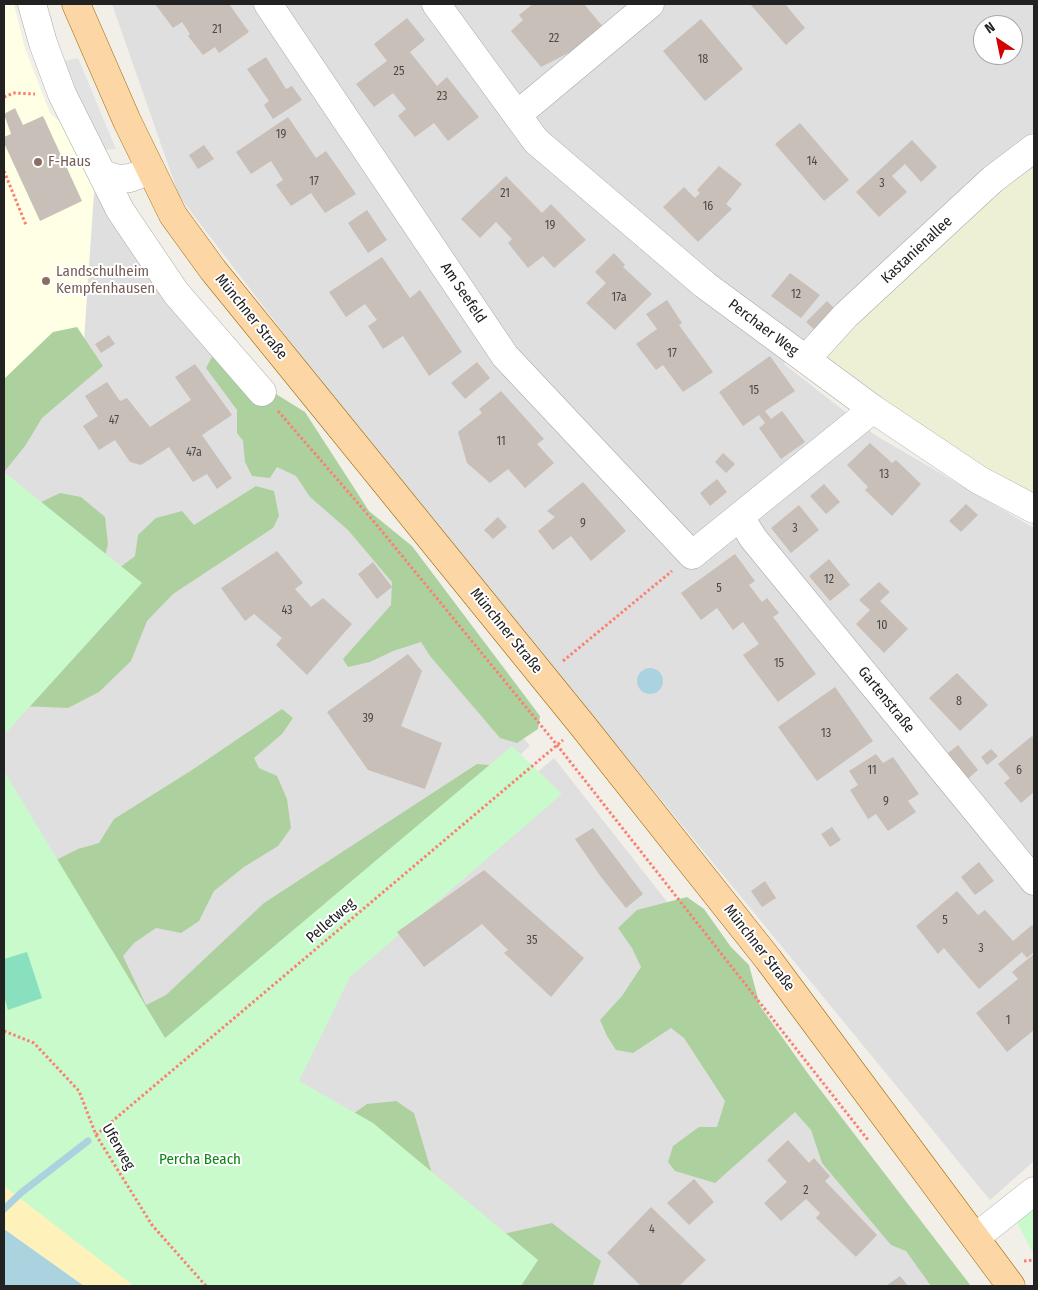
<!DOCTYPE html>
<meta charset="utf-8">
<style>
body{margin:0}
#map{position:relative;width:1038px;height:1290px;overflow:hidden;background:#f2efe9;font-family:"Fira Sans Condensed",sans-serif}
canvas{display:block}
.frame{position:absolute;inset:0;border:5px solid #222;pointer-events:none}
.north{position:absolute;left:973px;top:15px;width:50px;height:50px;box-sizing:border-box;background:#fff;border:1px solid #a7a7a7;border-radius:50%;rotate:326deg;font-size:14px;font-weight:700;line-height:20px;text-align:center;color:#222}
.north::after{content:'';display:block;margin:auto;width:18px;height:22px;background:#d40000;clip-path:polygon(50% 0,100% 100%,50% 72%,0 100%)}
</style>
<div id="map">
<canvas width="1038" height="1290"></canvas>
<div class="frame"></div>
<div class="north">N</div>
</div>
<script>
const g = document.querySelector('canvas').getContext('2d');
g.lineJoin = 'round';
function paint(path, color) { g.fillStyle = color; g.fill(path, 'evenodd'); }
const shape = rows => new Path2D(rows.map(r => 'M' + r).join(''));
function trace(path, color, width, dash) { g.strokeStyle = color; g.lineWidth = width; g.lineCap = dash ? 'butt' : 'round'; g.setLineDash(dash || []); g.stroke(path); }
function drawText(font, color, halo, rows, align = 'center') {
  g.font = font + ' "Fira Sans Condensed",sans-serif'; g.lineWidth = 4; g.setLineDash([]); g.textBaseline = 'middle'; g.strokeStyle = halo; g.fillStyle = color; for (const [text, x, y, turn = 0] of rows) {
    g.save(); g.translate(x, y); g.rotate((+turn || 0) * Math.PI / 180); g.textAlign = isNaN(turn) ? turn : align; if (halo) g.strokeText(text, 0, 0); g.fillText(text, 0, 0); g.restore();
  }
}
const residential = shape([
 [4,4,14,4,25,48,50,113,83,143,94,192,376,558,530,746,389,869,165,1038,4,773],
 [112,4,1034,4,1034,131,968,186,784,364,875,435,1034,528,1034,1161,990,1200,360,433,179,196],
 [983,25,1013,25,1013,55,983,55],
 [554,758,712,959,964,1286,305,1286,182,1074]
]);
const education = shape([
 [4,4,14,4,25,48,50,113,83,143,94,192,82,370,4,427]
]);
const farmland = shape([
 [1034,154,1034,497,945,447,835,370,826,356,831,341]
]);
const forest = shape([
 [77,327,103,366,42,418,25,446,4,472,4,379,53,332],
 [213,355,305,412,369,511,412,546,540,716,538,729,517,743,500,738,430,656,421,642,393,651,370,662,348,667,343,659,391,605,392,582,348,530,310,497,296,476,277,467,270,478,252,476,245,462,243,441,237,433,237,410,206,368],
 [256,486,274,491,279,516,273,528,173,594,147,621,131,661,99,692,68,708,23,706,4,526,16,514,60,493,81,497,105,517,108,544,103,564,109,576,135,556,138,535,156,518,182,511,194,525],
 [282,709,293,718,282,734,254,758,259,768,277,776,287,799,291,828,278,846,244,867,214,891,199,921,181,933,156,928,134,943,123,956,146,1005,166,995,264,903,477,764,515,767,491,841,184,1134,4,782,50,863,78,849,99,843,114,819,192,770],
 [687,897,704,909,731,947,749,965,760,1006,809,1075,971,1286,931,1286,906,1251,891,1245,822,1163,811,1130,795,1112,715,1183,675,1171,668,1162,673,1146,699,1127,717,1127,725,1101,684,1038,671,1028,633,1053,616,1050,607,1036,600,1020,622,996,641,967,632,948,618,928,637,910],
 [396,1101,414,1113,437,1191,494,1236,552,1223,601,1261,593,1285,217,1286,346,1119,367,1104]
]);
const sand = shape([
 [4,1186,134,1286,84,1286,4,1229]
]);
const park = shape([
 [4,472,142,583,4,735],
 [512,746,562,794,350,977,299,1081,373,1123,538,1260,521,1286,134,1286,4,1186,4,771,165,1038],
 [1034,1209,1034,1255,1017,1223]
]);
const pitch = shape([
 [27,952,42,998,8,1010,4,996,4,959]
]);
const parking = shape([
 [78,58,116,149,100,150,63,61]
]);
const water = shape([
 '637 681a13 13 0 1 1 26 0a13 13 0 1 1-26 0Z',
 [4,1229,84,1286,4,1286]
]);
const stream = shape([
 [4,1209,22,1192,88,1141]
]);
const building = shape([
 [155,4,229,4,249,32,219,53,215,47,203,55,188,36,190,34,182,22,173,28],
 [533,4,584,4,604,28,580,47,541,67,511,31,523,20,519,15],
 [750,4,785,4,805,28,786,45],
 [407,18,425,40,410,52,437,86,447,77,479,117,448,141,434,123,415,137,398,116,406,109,393,93,374,107,356,84,387,61,374,44],
 [701,19,743,69,705,101,663,51],
 [266,57,286,89,292,86,302,100,273,119,264,105,269,101,247,69],
 [15,108,23,125,43,116,82,201,40,221,4,143,4,137,11,134,4,114],
 [288,117,316,158,326,151,356,194,325,213,311,193,291,206,276,185,283,180,271,161,251,174,236,152],
 [800,123,849,180,824,201,775,144],
 [912,140,937,167,921,182,905,164,892,176,907,192,879,217,856,192],
 [204,145,214,159,198,169,189,155],
 [719,166,742,184,726,204,732,209,698,242,663,207,684,187,695,198,700,193,697,190],
 [506,176,542,213,551,204,586,240,554,268,543,256,528,268,508,243,512,239,496,222,480,238,461,219],
 [367,210,387,240,368,253,348,223],
 [614,253,625,265,623,267,652,294,615,330,586,303,606,283,595,272],
 [382,257,410,298,420,290,462,352,429,376,403,336,383,349,368,326,377,320,365,304,346,317,329,292],
 [790,273,820,295,801,318,771,296],
 [667,300,682,323,679,325,713,372,683,392,663,365,656,370,636,344,657,329,646,314],
 [827,301,838,312,817,332,806,322],
 [109,335,115,344,101,353,95,344],
 [770,356,795,391,765,411,771,419,782,411,805,442,781,459,759,428,765,423,759,415,743,426,719,392],
 [477,362,490,378,465,399,451,383],
 [195,364,232,415,202,435,232,478,217,489,207,474,193,482,169,447,141,465,130,462,115,440,99,450,83,426,98,416,85,396,107,382,120,401,127,398,150,427,191,400,175,377],
 [501,391,544,439,537,444,554,463,525,488,508,469,490,483,467,463,458,432,482,413,479,409],
 [870,443,892,463,896,460,921,484,892,516,865,490,868,487,847,465],
 [723,453,735,464,726,473,715,462],
 [717,479,727,492,710,506,700,493],
 [583,482,626,531,591,561,571,536,553,550,538,531,555,517,547,511],
 [824,484,840,502,826,514,810,496],
 [966,504,978,515,961,532,949,521],
 [799,505,819,530,791,553,771,528],
 [498,517,507,527,493,539,484,530],
 [277,551,303,583,295,589,311,607,323,598,352,624,307,675,276,645,282,638,254,614,245,621,221,588],
 [735,554,755,581,749,585,762,602,767,598,779,613,773,617,816,674,778,702,743,655,759,644,743,622,733,630,717,608,701,620,681,593],
 [829,559,850,585,830,601,809,576],
 [373,562,392,587,377,599,358,574],
 [879,582,890,592,880,601,908,629,884,653,856,624,870,610,859,600],
 [408,654,422,671,401,726,442,743,425,789,368,770,327,712],
 [957,673,988,705,960,731,929,698],
 [835,687,873,741,817,781,778,727],
 [1032,736,1034,739,1034,792,1021,803,1004,783,1010,778,998,764],
 [958,745,978,770,964,782,943,757],
 [991,749,998,756,987,765,981,757],
 [876,754,883,763,893,757,919,794,908,801,916,812,888,831,876,814,868,819,850,790,858,785,849,771],
 [832,827,841,840,830,847,821,834],
 [593,828,643,894,626,908,601,877,575,839],
 [979,862,994,881,975,895,961,877],
 [484,870,584,958,551,997,504,953,508,950,482,924,424,967,397,932],
 [765,881,776,898,762,907,751,891],
 [957,891,978,915,985,910,1013,941,1032,925,1034,927,1034,952,1027,958,1022,952,979,989,944,948,938,954,916,926],
 [1034,954,1034,1030,1007,1052,976,1013,1018,979,1012,972],
 [788,1140,809,1163,814,1158,830,1176,825,1181,877,1235,856,1257,816,1218,820,1213,806,1199,781,1221,764,1203,787,1182,767,1160],
 [694,1179,714,1202,689,1225,667,1203],
 [651,1207,706,1260,679,1286,641,1286,607,1253],
 [900,1276,908,1286,886,1286]
]);
const path = shape([
 [4,97,14,93,35,94],
 [4,171,26,225],
 [278,411,376,524,557,745,868,1140],
 [563,661,672,571],
 [4,1031,34,1043,79,1091,96,1135,152,1225,206,1286],
 [96,1135,563,740],
 [1024,1261,1034,1260]
]);
const minor = shape([
 [32,4,43,43,62,94,120,210,176,293,262,392],
 [268,4,505,356,692,555,873,409],
 [436,4,536,141,705,285,873,409,979,480,1034,509],
 [517,115,650,4],
 [103,174,118,179,130,178,151,170],
 [806,359,846,315,913,253,993,179,1034,148],
 [740,517,753,538,1034,881],
 [976,1237,1034,1191]
]);
const major = shape([
 [76,4,127,121,173,215,213,270,583,726,768,959,1011,1286]
]);
const markers = [
 [38,162,5,"#8d6e63"],
 [46,281,5,"#8d6e63"]
];
const numberNames = [
 ["21",217,30],
 ["22",554,39],
 ["18",703,60],
 ["25",399,72],
 ["23",442,97],
 ["19",281,135],
 ["14",812,162],
 ["17",314,182],
 ["3",882,184],
 ["21",505,194],
 ["16",708,207],
 ["19",550,226],
 ["12",796,295],
 ["17a",619,298],
 ["17",672,354],
 ["15",754,391],
 ["47",114,421],
 ["11",501,442],
 ["47a",194,453],
 ["13",884,475],
 ["9",583,524],
 ["3",795,529],
 ["12",829,580],
 ["5",719,589],
 ["43",287,611],
 ["10",882,626],
 ["15",779,664],
 ["8",959,702],
 ["39",368,719],
 ["13",826,734],
 ["11",872,771],
 ["6",1019,771],
 ["9",886,802],
 ["5",945,921],
 ["35",532,941],
 ["3",981,949],
 ["1",1008,1021],
 ["2",806,1191],
 ["4",652,1230]
];
const educationNames = [
 ["F-Haus",48,162],
 ["Landschulheim",56,272],
 ["Kempfenhausen",56,289]
];
const streetNames = [
 ["Kastanienallee",917,250,-43],
 ["Am Seefeld",463,293,56],
 ["Münchner Straße",251,317,51],
 ["Perchaer Weg",763,328,37],
 ["Münchner Straße",506,631,51],
 ["Gartenstraße",886,700,51],
 ["Pelletweg",331,921,-41],
 ["Münchner Straße",759,948,52],
 ["Uferweg",118,1147,60]
];
const parkNames = [
 ["Percha Beach",200,1160]
];
paint(residential, '#e0dfdf');
paint(education, '#ffffe5');
paint(farmland, '#eef0d5');
paint(forest, '#add19e');
paint(sand, '#fff1ba');
paint(park, '#c8facc');
paint(pitch, '#88e0be');
paint(parking, '#e2e2e2');
paint(water, '#aad3df');
trace(stream, '#aad3df', 7);
paint(building, '#c7bfb8');
trace(minor, '#a9a9a9', 29);
trace(major, '#a06b00', 29);
trace(path, '#fa8072', 3, [2.5, 2.5]);
trace(minor, '#fff', 28);
trace(major, '#fcd6a4', 28);
for (const [x, y, r, color] of markers) { const dot = new Path2D(); dot.arc(x, y, r, 0, 2 * Math.PI); g.fillStyle = color; g.fill(dot); trace(dot, '#fff', 2); }
drawText('12px', '#4b4948', null, numberNames);
drawText('15px', '#785e54', '#fff', educationNames, 'left');
drawText('15px', '#222', '#fff', streetNames);
drawText('15px', '#0c8416', '#fff', parkNames);
</script>
